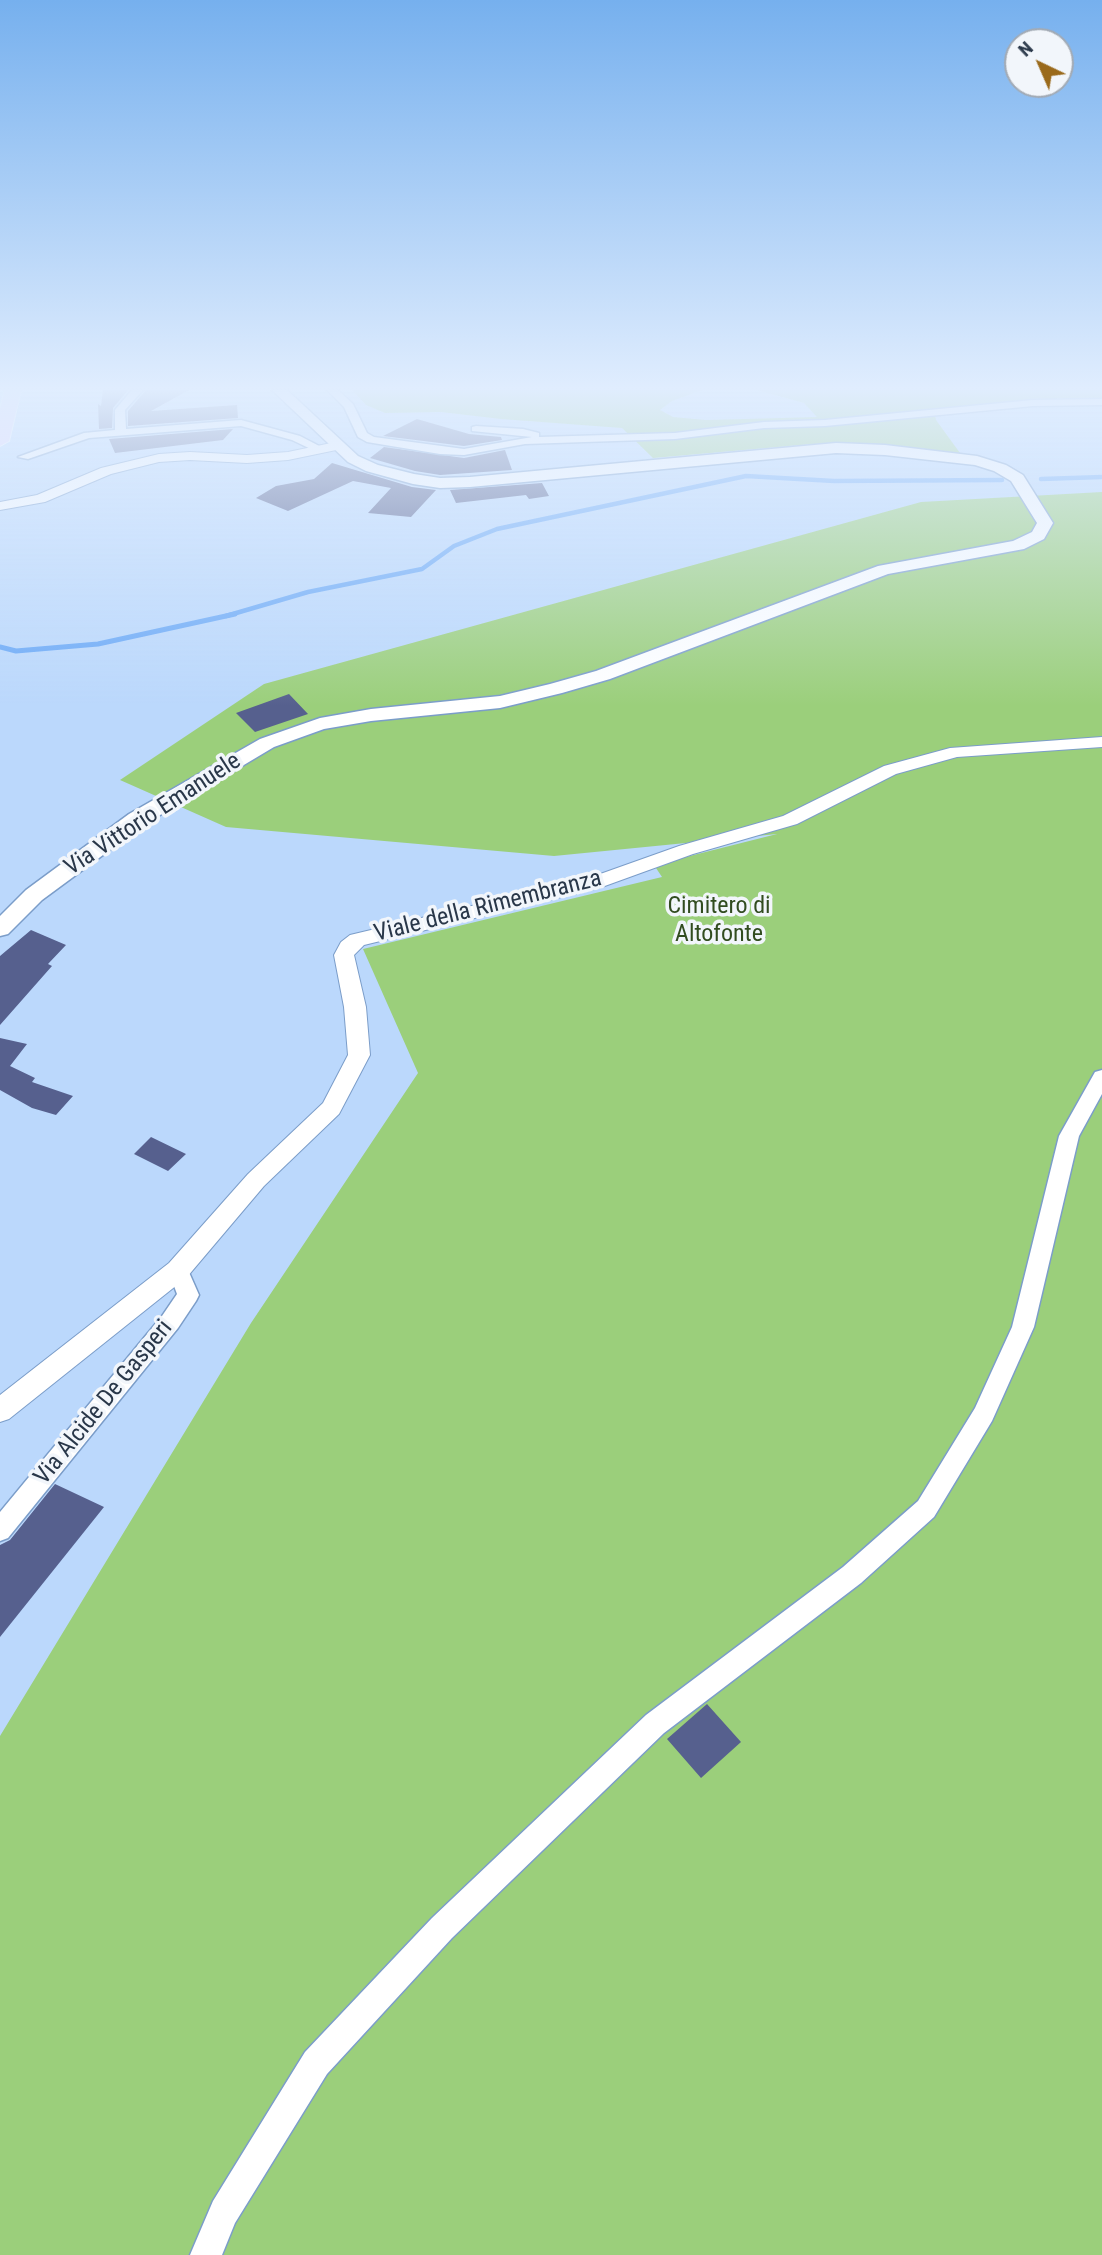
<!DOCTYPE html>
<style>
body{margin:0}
#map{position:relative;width:1102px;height:2255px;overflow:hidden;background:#bbd8fc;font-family:"Roboto Condensed",sans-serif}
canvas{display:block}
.north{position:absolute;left:1004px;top:28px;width:70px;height:70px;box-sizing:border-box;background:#f2f6fb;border:2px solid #a2aab4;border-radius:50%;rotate:316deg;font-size:19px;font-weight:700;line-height:28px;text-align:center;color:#293749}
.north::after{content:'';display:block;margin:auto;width:24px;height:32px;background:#9a6a1c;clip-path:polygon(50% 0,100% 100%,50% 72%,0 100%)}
</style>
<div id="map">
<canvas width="1102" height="2255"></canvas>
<div class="north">N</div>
</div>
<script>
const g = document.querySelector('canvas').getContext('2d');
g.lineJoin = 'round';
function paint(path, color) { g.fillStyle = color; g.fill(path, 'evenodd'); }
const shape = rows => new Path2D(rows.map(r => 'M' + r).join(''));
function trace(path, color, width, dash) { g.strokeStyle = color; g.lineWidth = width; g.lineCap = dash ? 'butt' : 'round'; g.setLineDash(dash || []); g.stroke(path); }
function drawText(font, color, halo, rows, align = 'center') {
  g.font = font + ' "Roboto Condensed",sans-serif'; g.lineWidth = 7; g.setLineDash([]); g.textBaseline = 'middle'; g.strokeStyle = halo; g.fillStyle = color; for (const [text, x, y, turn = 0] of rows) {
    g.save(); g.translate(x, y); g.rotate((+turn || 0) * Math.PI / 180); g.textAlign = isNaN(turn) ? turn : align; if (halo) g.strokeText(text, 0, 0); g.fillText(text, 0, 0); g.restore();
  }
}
const green = shape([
 [352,390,702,390,672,401,660,410,673,417,706,420,817,417,804,403,757,390,1102,390,1102,398,1063,398,934,410,936,420,960,453,881,444,812,444,653,458,622,428,501,419,441,412,385,413,366,405],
 [1102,492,1102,2255,0,2255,0,1736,251,1323,418,1073,363,949,662,877,654,865,777,834,554,856,226,827,120,780,264,684,921,502]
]);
const streamFar1 = shape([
 [1041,479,1102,477],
 [226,616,308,592,422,569,454,546,497,529,746,476,834,481,1002,480]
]);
const stream = shape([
 [0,647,16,651,98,644,235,614]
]);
const building = shape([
 [103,390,128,390,113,408,112,428,99,429,98,404,101,406],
 [146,390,189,390,151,411,237,405,238,418,128,426,128,411],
 [417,419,469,434,501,437,502,440,464,446,383,436],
 [233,429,223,440,115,453,109,439],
 [384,447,464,458,505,450,512,470,440,475,415,471,370,458],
 [332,463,412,487,436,490,411,517,368,513,391,488,353,481,288,511,256,498,276,486,314,479],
 [542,483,549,496,529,499,526,495,456,503,450,490],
 [289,694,308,714,255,732,236,713],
 [31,930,66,945,48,964,52,966,0,1025,0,956],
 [0,1038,27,1044,10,1066,35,1078,32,1082,73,1096,56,1115,32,1108,0,1090],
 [151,1137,186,1154,168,1171,134,1154],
 [55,1484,104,1507,0,1637,0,1545,10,1540],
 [707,1704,741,1742,701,1778,667,1739]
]);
const minor = shape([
 [132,390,143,390,125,410,126,429,241,420,300,436,325,449,315,451,292,440,241,426,89,438,28,459,18,457,84,433,115,430,115,410,132,390],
 [327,390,338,390,353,404,367,433,374,437,464,449,532,437,472,431,472,427,476,426,523,429,539,433,539,437,675,433,764,422,825,420,1033,400,1102,399,1102,405,1033,406,825,426,764,428,675,439,525,444,464,455,440,454,367,442,358,437,344,407,327,390],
 [1102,1070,1102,1094,1079,1136,1034,1327,992,1421,934,1517,861,1583,664,1733,452,1938,327,2074,235,2223,222,2255,190,2255,213,2201,305,2052,432,1918,646,1715,843,1567,918,1501,975,1408,1012,1327,1059,1136,1095,1072,1102,1070],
 [178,1262,185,1264,188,1270,199,1295,196,1301,178,1328,8,1538,0,1541,0,1512,162,1316,177,1294,168,1270,171,1264,178,1262]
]);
const tertiary = shape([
 [336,442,343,446,341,449,288,460,247,463,190,460,159,462,111,474,45,502,0,510,0,502,37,495,101,468,159,454,190,452,247,455,288,452,336,442],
 [1102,737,1102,747,957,757,896,774,797,824,693,854,602,887,364,945,354,955,366,1007,370,1055,339,1114,264,1186,187,1277,9,1419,0,1422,0,1395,169,1263,248,1174,323,1103,348,1055,344,1007,334,955,341,942,350,935,589,878,679,846,783,816,884,766,950,748,1102,737]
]);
const secondary = shape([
 [272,390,287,390,358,456,378,465,414,474,440,478,470,477,836,443,885,445,977,456,1006,465,1023,475,1053,523,1044,539,1024,549,888,574,610,679,562,693,500,708,371,721,324,729,274,747,145,824,42,900,8,934,0,936,0,916,26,890,129,814,260,739,320,718,371,709,500,696,550,684,596,671,878,566,1013,541,1032,532,1037,523,1011,481,994,471,975,465,885,455,836,453,470,487,440,488,413,484,366,471,348,462,272,390]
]);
const primary = shape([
 [5,390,21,390,9,441,0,446,0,409,5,390]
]);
const streetNames = [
 ["Via Vittorio Emanuele",153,815,-33],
 ["Viale della Rimembranza",488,907,-14],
 ["Via Alcide De Gasperi",104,1403,-51]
];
const parkNames = [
 ["Cimitero di",719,907],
 ["Altofonte",719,935]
];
paint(green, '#9bcf7b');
trace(streamFar1, '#6ba9f6', 4.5);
trace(stream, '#6ba9f6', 5);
paint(building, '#56608e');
trace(minor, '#7b9dc9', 3);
trace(tertiary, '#7b9dc9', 2);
trace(secondary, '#7b9dc9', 3);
trace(primary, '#fff', 2);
paint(minor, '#fff');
paint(tertiary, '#fff');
paint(secondary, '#fff');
paint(primary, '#f2d7fe');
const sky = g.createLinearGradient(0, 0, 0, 706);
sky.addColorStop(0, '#76b0ee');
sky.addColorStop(0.55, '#e0edfe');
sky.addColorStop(1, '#e0edfe00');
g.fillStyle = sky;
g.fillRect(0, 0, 1102, 706);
drawText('24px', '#293749', '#f2f6fb', streetNames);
drawText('24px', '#324d20', '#f2f6fb', parkNames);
</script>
